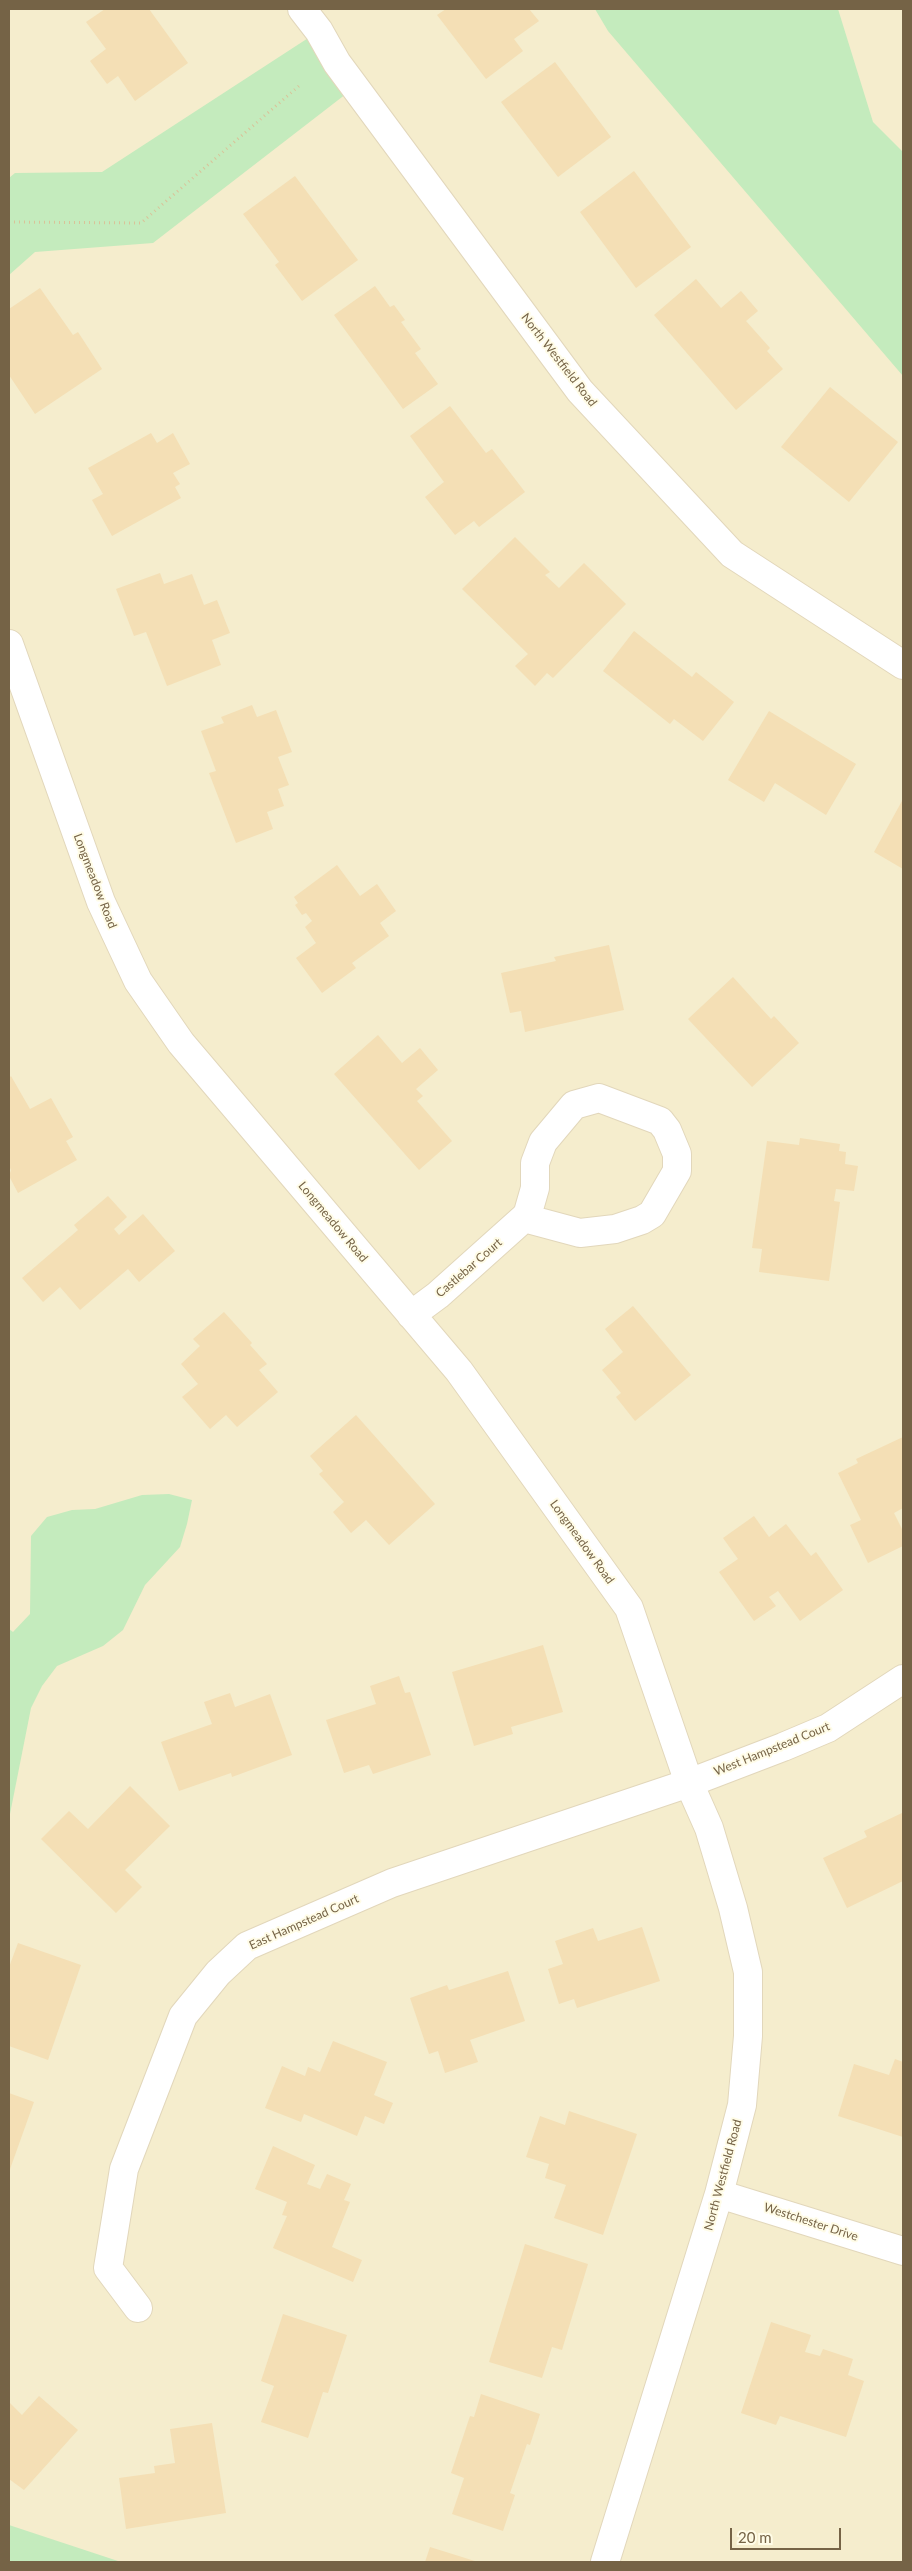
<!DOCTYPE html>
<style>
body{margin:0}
#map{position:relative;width:912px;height:2571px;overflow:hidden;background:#fefadf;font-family:Lato,sans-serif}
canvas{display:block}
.frame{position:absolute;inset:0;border:10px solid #756346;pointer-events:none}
.scale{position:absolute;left:730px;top:2528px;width:111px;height:22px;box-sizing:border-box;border:2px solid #756346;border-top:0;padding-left:6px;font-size:15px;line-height:18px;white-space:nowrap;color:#756346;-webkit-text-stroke:4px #fffce7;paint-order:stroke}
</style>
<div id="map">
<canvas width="912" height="2571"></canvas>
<div class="frame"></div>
<div class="scale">20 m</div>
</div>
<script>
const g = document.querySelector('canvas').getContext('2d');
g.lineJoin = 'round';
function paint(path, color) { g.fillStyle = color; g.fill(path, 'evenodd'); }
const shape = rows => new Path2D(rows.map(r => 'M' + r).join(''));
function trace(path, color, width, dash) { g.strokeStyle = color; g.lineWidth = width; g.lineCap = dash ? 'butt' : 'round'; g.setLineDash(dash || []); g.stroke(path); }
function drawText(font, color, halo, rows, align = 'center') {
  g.font = font + ' Lato,sans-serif'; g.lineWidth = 4; g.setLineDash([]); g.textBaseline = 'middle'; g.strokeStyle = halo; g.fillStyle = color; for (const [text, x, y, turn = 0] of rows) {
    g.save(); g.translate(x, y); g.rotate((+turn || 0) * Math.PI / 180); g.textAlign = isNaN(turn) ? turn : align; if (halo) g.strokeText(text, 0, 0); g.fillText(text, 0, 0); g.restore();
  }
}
const residential = shape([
 [9,9,903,9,903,2562,9,2562,9,1754,39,1672,9,1629]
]);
const green = shape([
 [595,9,838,9,873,122,903,152,903,376,608,31],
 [319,31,355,87,153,243,35,252,9,275,9,178,15,173,102,172],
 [169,1494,192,1500,187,1524,180,1547,145,1585,123,1630,103,1646,57,1666,42,1686,31,1708,9,1819,9,1629,13,1632,30,1614,31,1536,47,1517,72,1510,95,1509,142,1495],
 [9,2525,121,2562,9,2562]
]);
const building = shape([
 [105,9,149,9,188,63,135,101,118,76,107,84,90,61,106,49,86,22],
 [446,9,529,9,539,21,514,39,523,51,486,79,437,15],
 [555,62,611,137,558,177,501,102],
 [634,171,691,247,636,288,580,212],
 [295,176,358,260,302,301,275,265,279,262,243,214],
 [696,279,721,308,741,291,758,311,746,321,770,348,767,351,783,369,736,410,654,315],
 [375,286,390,307,394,305,405,320,401,322,421,349,415,353,438,384,403,409,334,315],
 [40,288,73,335,78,332,102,369,35,414,9,375,9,309],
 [830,387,898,442,849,502,781,447],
 [450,406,486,453,492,449,525,492,479,527,474,521,455,535,425,497,444,482,410,436],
 [151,433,157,443,173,433,190,464,173,473,180,484,175,487,181,498,112,536,92,500,103,494,88,468],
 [515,537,550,572,545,575,559,588,584,563,626,604,553,678,547,673,535,686,515,666,528,654,462,589],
 [160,573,164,584,192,574,204,605,217,600,230,633,212,640,221,665,167,686,146,632,134,636,116,589],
 [634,631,692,677,696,672,734,702,703,741,674,719,670,724,603,671],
 [252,705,257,717,276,710,292,752,278,757,289,785,278,789,284,806,267,812,273,829,236,843,209,773,216,771,201,731,224,723,221,717],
 [769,711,856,764,826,815,775,783,764,802,728,780],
 [903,799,903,869,874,852],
 [337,865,360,896,377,884,396,911,380,923,389,936,352,963,356,968,322,993,296,958,316,943,305,927,312,921,306,913,302,915,295,905,298,903,294,897],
 [609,945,624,1010,525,1032,521,1011,510,1013,501,973,556,961,554,957],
 [733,977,771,1019,774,1016,799,1043,752,1087,688,1019],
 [378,1035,402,1063,420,1048,438,1070,416,1089,423,1096,417,1101,452,1141,419,1170,334,1074],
 [11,1076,30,1109,51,1098,73,1137,66,1141,77,1160,18,1193,9,1176,11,1170,9,1166,9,1078],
 [800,1138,840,1144,839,1151,846,1152,845,1164,858,1166,854,1191,836,1189,834,1201,840,1202,829,1281,759,1272,762,1249,752,1248,767,1141,799,1145],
 [108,1196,127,1217,114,1229,119,1235,143,1214,175,1251,139,1282,128,1269,80,1310,60,1287,43,1302,22,1278,78,1230,74,1225],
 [633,1306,691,1375,635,1421,616,1397,621,1393,602,1370,623,1352,605,1329],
 [224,1312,252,1343,250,1345,267,1364,259,1370,278,1392,237,1427,226,1415,210,1429,182,1397,198,1384,181,1364,200,1346,193,1339],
 [356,1415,435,1504,389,1545,366,1520,351,1533,333,1512,344,1502,319,1474,323,1471,310,1456],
 [903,1437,903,1508,894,1513,903,1531,903,1546,868,1563,850,1525,861,1520,838,1473,858,1463,856,1459],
 [754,1516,769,1537,786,1524,811,1556,816,1552,843,1590,800,1621,778,1591,769,1597,776,1606,754,1621,719,1572,738,1559,723,1538],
 [543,1645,563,1712,511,1727,513,1734,474,1746,452,1672],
 [399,1676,405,1693,410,1692,431,1755,373,1774,369,1765,344,1773,326,1720,376,1704,370,1686],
 [230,1693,235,1707,270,1694,292,1755,232,1777,231,1773,179,1791,161,1742,212,1724,204,1702],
 [130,1786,170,1826,125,1870,142,1887,116,1913,41,1839,69,1811,88,1829],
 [902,1813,903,1881,847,1908,823,1858,867,1837,864,1831],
 [642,1927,660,1981,577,2008,574,1999,559,2004,548,1969,563,1964,555,1941,593,1928,598,1941],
 [18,1943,81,1965,48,2060,9,2046,9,1967],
 [508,1971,525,2021,470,2040,478,2062,445,2073,438,2051,429,2054,410,1998,447,1985,449,1990],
 [333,2041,387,2062,374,2095,393,2103,384,2124,365,2116,357,2136,304,2114,301,2122,265,2108,282,2066,305,2076,308,2067,320,2072],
 [895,2059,903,2062,903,2137,838,2116,854,2064,889,2075],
 [9,2093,34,2102,9,2172],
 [569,2111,637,2134,603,2235,554,2218,566,2185,545,2178,549,2164,526,2157,540,2116,565,2125],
 [273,2146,315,2165,307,2184,320,2189,327,2174,351,2184,344,2200,350,2202,332,2247,362,2260,353,2282,273,2248,287,2216,282,2215,287,2202,255,2189],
 [525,2244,588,2264,562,2350,552,2347,542,2378,489,2362],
 [283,2314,347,2335,328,2393,323,2392,308,2438,261,2422,274,2386,261,2381],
 [771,2322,811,2335,805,2352,820,2356,823,2349,853,2359,848,2375,864,2381,846,2437,780,2416,776,2425,741,2413],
 [481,2394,540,2414,530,2445,527,2444,510,2493,515,2495,503,2531,452,2514,464,2478,451,2473,470,2416,474,2417],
 [39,2396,78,2430,24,2490,9,2479,9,2402,22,2415],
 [212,2423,226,2513,126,2529,119,2478,155,2473,154,2466,175,2463,170,2429],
 [430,2547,478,2562,425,2562]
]);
const path = shape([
 [9,222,141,223,300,85]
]);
const minor = shape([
 [302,9,319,31,337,63,580,391,732,554,903,665],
 [9,644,101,902,138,981,181,1043,459,1371,629,1608,689,1783,709,1828,733,1908,748,1972,748,2036,742,2105,719,2194,605,2562],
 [599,1098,660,1121,667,1130,677,1154,677,1171,652,1214,642,1220,615,1229,580,1233,524,1218,527,1216,535,1188,535,1163,543,1142,574,1105,599,1098],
 [411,1315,438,1295,524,1218],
 [719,2194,903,2251],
 [138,2308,108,2268,124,2169,183,2016,218,1973,247,1946,392,1883,689,1783,783,1747,828,1728,903,1679]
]);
const streetNames = [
 ["North Westfield Road",559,360,52],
 ["Longmeadow Road",95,881,69],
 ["Longmeadow Road",333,1222,50],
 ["Castlebar Court",469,1268,-41],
 ["Longmeadow Road",582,1542,54],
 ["West Hampstead Court",772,1749,-22],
 ["East Hampstead Court",304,1922,-24],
 ["North Westfield Road",723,2175,-75],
 ["Westchester Drive",811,2222,18]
];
paint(residential, '#f5edcd');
paint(green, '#c4ebbd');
paint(building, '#f4dfb5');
trace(minor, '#e2d7bb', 30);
trace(path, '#d9c299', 3, [1, 4]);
trace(minor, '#fff', 28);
drawText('12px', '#756346', '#fffce7', streetNames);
</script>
